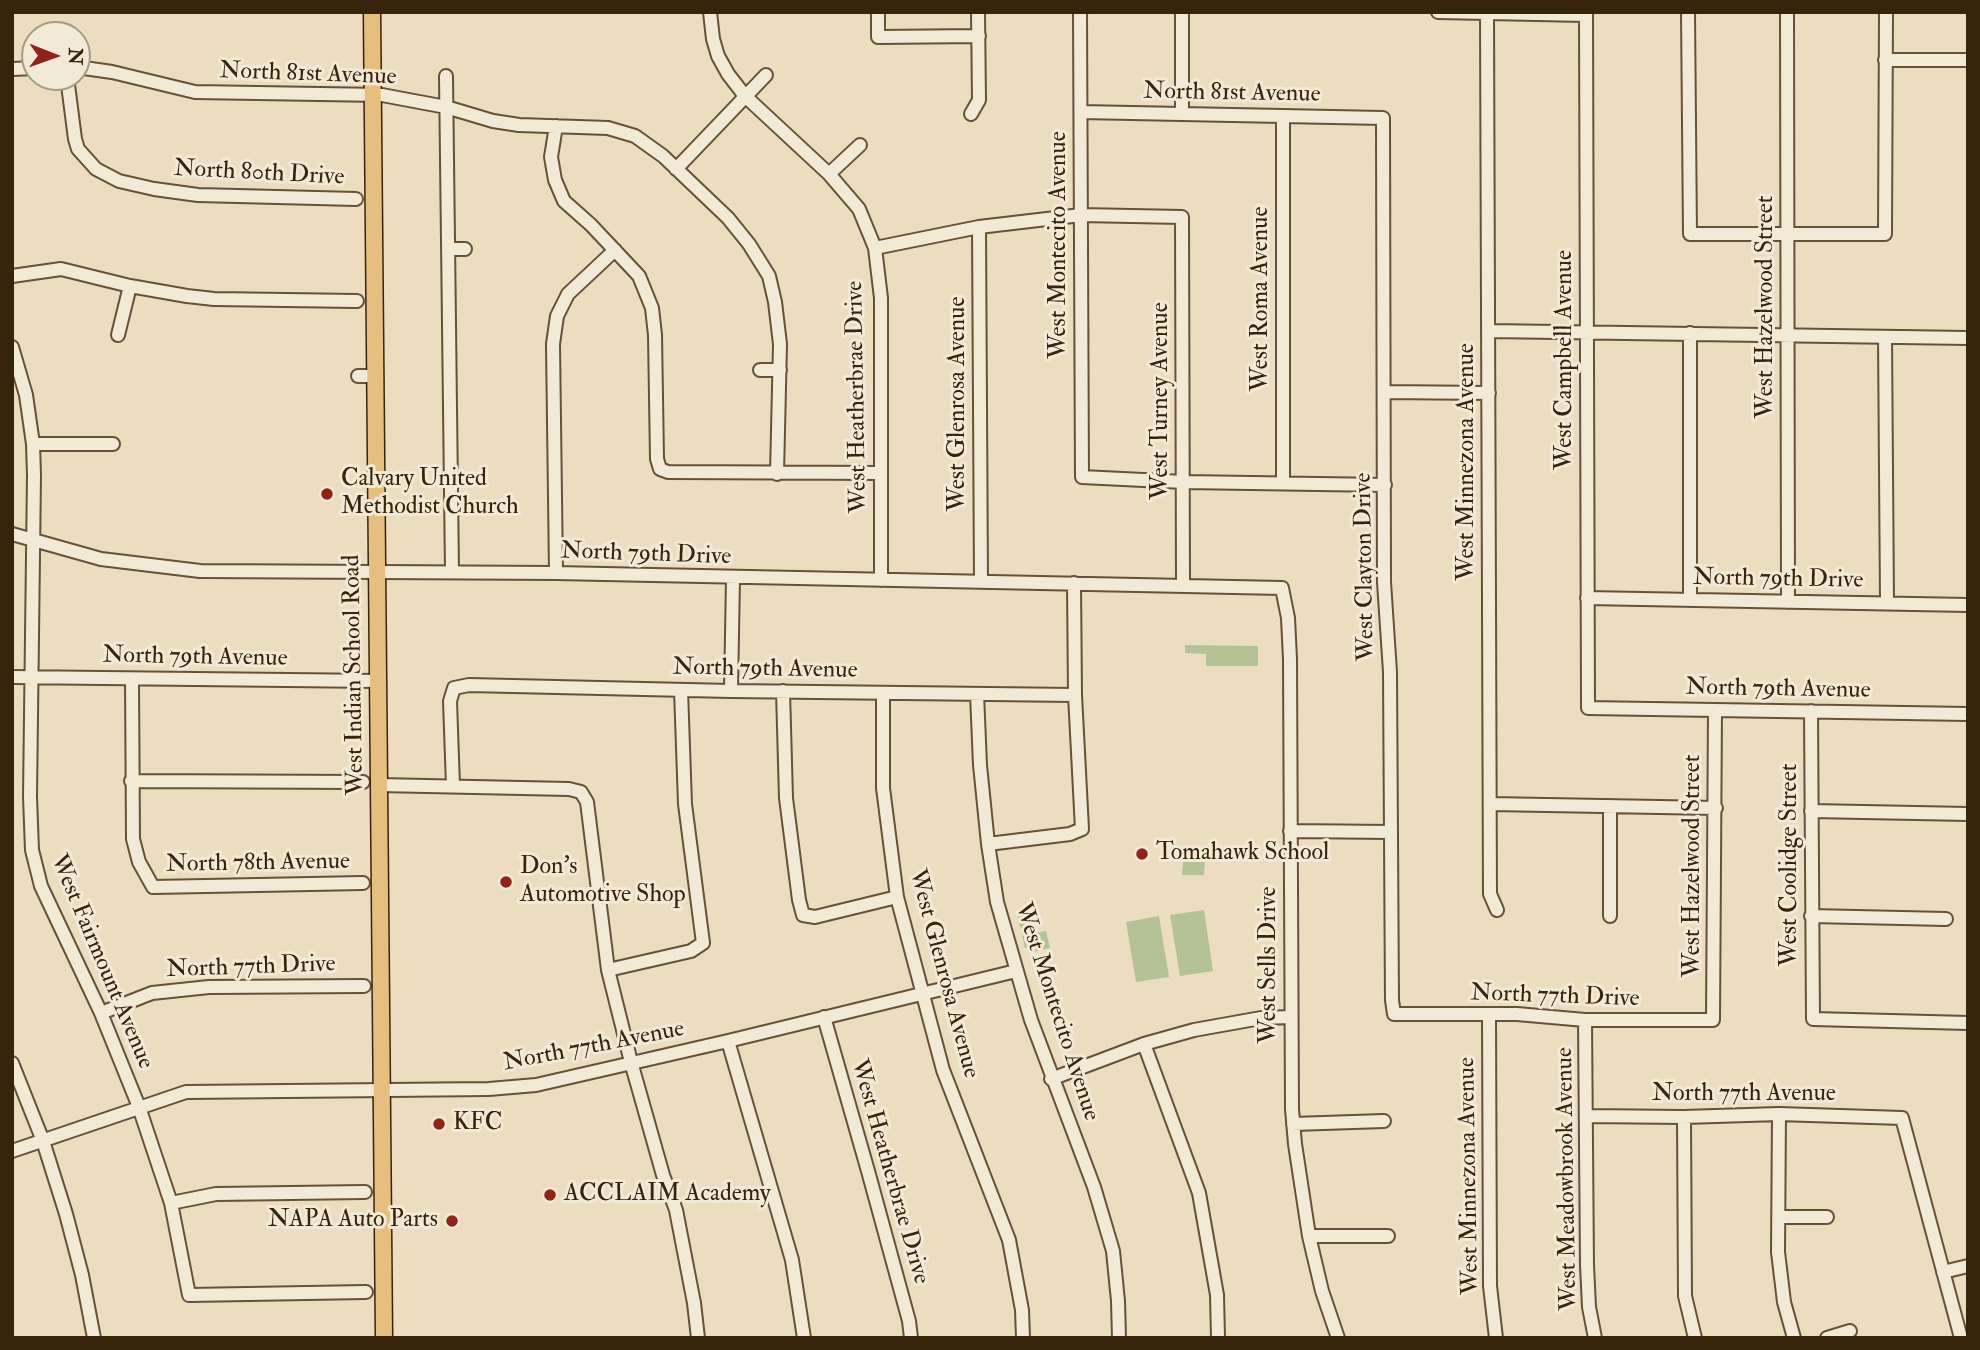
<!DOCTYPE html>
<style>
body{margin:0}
#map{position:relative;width:1980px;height:1350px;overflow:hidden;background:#ecddc1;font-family:"IM FELL Double Pica",serif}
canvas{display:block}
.frame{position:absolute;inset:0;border:14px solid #38240c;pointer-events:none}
.north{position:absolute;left:21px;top:21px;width:70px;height:70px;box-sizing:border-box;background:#f3e9d7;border:2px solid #a89a86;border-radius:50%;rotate:91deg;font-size:19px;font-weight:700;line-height:28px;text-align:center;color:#38240c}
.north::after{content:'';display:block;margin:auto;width:24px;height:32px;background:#8f2418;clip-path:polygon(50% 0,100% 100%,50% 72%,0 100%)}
</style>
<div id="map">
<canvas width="1980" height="1350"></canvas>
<div class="frame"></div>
<div class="north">N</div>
</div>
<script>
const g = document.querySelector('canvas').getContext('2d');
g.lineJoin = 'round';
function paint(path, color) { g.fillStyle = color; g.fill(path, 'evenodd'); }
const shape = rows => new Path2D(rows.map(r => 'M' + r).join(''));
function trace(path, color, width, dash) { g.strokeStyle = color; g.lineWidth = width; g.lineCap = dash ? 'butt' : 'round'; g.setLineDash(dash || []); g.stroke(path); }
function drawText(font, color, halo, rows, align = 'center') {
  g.font = font + ' "IM FELL Double Pica",serif'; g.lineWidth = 6; g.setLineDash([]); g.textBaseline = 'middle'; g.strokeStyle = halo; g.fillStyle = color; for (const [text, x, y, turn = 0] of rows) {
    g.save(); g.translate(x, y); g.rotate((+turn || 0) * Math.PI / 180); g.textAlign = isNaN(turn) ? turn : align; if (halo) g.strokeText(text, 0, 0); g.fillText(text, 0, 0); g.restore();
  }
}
const green = shape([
 [1185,645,1258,646,1258,666,1206,666,1206,654,1185,653],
 [1183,861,1205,861,1204,875,1182,875],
 [1030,910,1035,933,1046,931,1050,948,1029,953,1028,948,1025,948,1017,913],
 [1204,910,1213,971,1180,976,1170,915],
 [1159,916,1169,977,1136,982,1126,922]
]);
const minor = shape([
 [710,12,713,39,718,56,728,74,745,96,829,174,859,209,875,248,881,298,881,580],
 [878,12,878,37,979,36],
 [1080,12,1082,477,1184,482,1385,485],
 [1182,12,1182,114],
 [1438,12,1586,15],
 [1586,12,1588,708,1968,714],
 [1688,12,1690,234,1885,234,1886,12],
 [1787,12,1788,602],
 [1487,13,1490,894,1497,910],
 [1885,60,1968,60],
 [77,67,112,72,195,92,382,95,446,107,493,121,519,125,608,128,635,136,663,156,728,218,749,244,769,276,775,302,780,344,777,474],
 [12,69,35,68],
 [446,76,452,572],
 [67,77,75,139,78,149,96,169,119,181,154,189,198,195,356,199],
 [1081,112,1383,118,1384,582,1390,672,1392,1000,1394,1014,1517,1014,1585,1020,1713,1020,1715,711],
 [971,114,979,100,978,12],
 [1283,116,1283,483],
 [556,126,551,157,555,180,564,201,591,225,639,276,652,308,655,335,657,459,660,469,668,472,881,473],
 [676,169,766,75],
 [829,174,860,145],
 [979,227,981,582],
 [875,248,979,227,1081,215,1182,217,1183,585],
 [449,249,465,249],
 [12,276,61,269,130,286,187,296,214,299,357,301],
 [1489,331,1968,338],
 [1690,333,1690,600],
 [118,335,130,286],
 [1885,337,1887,603],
 [12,347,26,395,33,444,34,475,30,797,32,850,41,886,101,1013,139,1107,171,1203,189,1295,366,1292],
 [760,370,780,370],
 [358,376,376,376],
 [1384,392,1489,393],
 [33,444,113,444],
 [12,534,101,559,200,571,556,573,1282,588,1288,618,1290,659,1292,1109,1295,1144,1309,1236,1322,1291,1338,1338],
 [556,573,553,344,557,316,568,294,615,250],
 [1587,598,1968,605],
 [12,677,378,681],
 [132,679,133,839,139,862,153,887,363,883],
 [731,691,733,578],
 [783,691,786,798,799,900,803,915,815,917,897,897],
 [883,693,883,788,897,897,943,1070,1009,1240,1022,1310,1023,1338],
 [977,694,980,765,988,844,997,902,1031,1020,1094,1187,1113,1251,1118,1301,1119,1338],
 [1811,711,1813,1019,1968,1023],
 [131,781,363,782],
 [379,785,569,789,581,792,587,802,608,970,631,1062,663,1175,676,1210,694,1303,698,1338],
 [453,786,450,701,454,688,469,685,731,691,1075,695],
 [1490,804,1716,808],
 [1811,811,1968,814],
 [1290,831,1391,832],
 [988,844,1070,834,1082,829,1075,695,1074,583],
 [1610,916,1610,806],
 [1811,916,1946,919],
 [608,970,691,951,703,943,685,804,681,690],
 [101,1013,152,993,209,987,364,986],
 [1489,1014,1490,1286,1496,1338],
 [824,1017,868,1171,909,1321,911,1338],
 [1585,1020,1587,1265,1589,1307,1595,1338],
 [728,1041,792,1260,804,1338],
 [1144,1044,1199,1193,1217,1295,1218,1338],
 [12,1063,43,1141,66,1214,82,1275,94,1338],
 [1051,1079,1144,1044,1194,1030,1261,1018,1291,1017],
 [1779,1114,1778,1252,1784,1302,1794,1338],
 [1587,1116,1684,1117,1779,1114,1902,1118,1961,1338],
 [1684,1117,1685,1296,1695,1338],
 [1293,1124,1384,1121],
 [12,1151,186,1092,489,1089,536,1085,728,1041,1016,971],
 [171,1203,216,1194,365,1192],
 [1780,1217,1827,1217],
 [1309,1236,1388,1236],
 [1943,1272,1968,1266],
 [1827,1338,1850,1331]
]);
const major = shape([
 [372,12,384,1338]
]);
const markers = [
 [327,494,7,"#8f2418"],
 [1142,854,7,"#8f2418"],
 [506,882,7,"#8f2418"],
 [439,1124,7,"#8f2418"],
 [550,1195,7,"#8f2418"],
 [452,1221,7,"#8f2418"]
];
const streetNames = [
 ["North 81st Avenue",308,75,2],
 ["North 81st Avenue",1232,94,1],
 ["North 80th Drive",259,174,3],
 ["West Montecito Avenue",1060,245,-90],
 ["West Roma Avenue",1262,299,-90],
 ["West Hazelwood Street",1767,307,-90],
 ["West Campbell Avenue",1566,360,-90],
 ["West Heatherbrae Drive",858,397,-91],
 ["West Turney Avenue",1162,401,-90],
 ["West Glenrosa Avenue",959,404,-90],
 ["West Minnezona Avenue",1468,462,-90],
 ["North 79th Drive",646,555,2],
 ["West Clayton Drive",1366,567,-91],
 ["North 79th Drive",1778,580,1],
 ["North 79th Avenue",195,658,1],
 ["North 79th Avenue",765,670,1],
 ["West Indian School Road",355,675,-91],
 ["North 79th Avenue",1778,690,1],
 ["North 78th Avenue",258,864,-1],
 ["West Coolidge Street",1791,865,-90],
 ["West Hazelwood Street",1694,866,-90],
 ["West Fairmount Avenue",101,962,67],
 ["West Sells Drive",1270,965,-90],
 ["North 77th Drive",251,968,-2],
 ["West Glenrosa Avenue",943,974,75],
 ["North 77th Drive",1555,997,2],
 ["West Montecito Avenue",1056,1012,72],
 ["North 77th Avenue",594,1047,-11],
 ["North 77th Avenue",1744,1095],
 ["West Heatherbrae Drive",889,1172,74],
 ["West Minnezona Avenue",1470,1176,-91],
 ["West Meadowbrook Avenue",1568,1179,-91]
];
const poiNames = [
 ["Calvary United",341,480],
 ["Methodist Church",341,508],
 ["Tomahawk School",1156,854],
 ["Don's",520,868],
 ["Automotive Shop",520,896],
 ["KFC",453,1124],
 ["ACCLAIM Academy",564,1195],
 ["NAPA Auto Parts",438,1221,"right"]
];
paint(green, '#b4c295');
trace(minor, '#655239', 16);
trace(major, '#38240c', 19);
trace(minor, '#f3e9d7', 12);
trace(major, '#e6be80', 16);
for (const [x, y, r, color] of markers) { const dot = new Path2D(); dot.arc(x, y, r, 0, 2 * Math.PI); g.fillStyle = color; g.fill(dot); trace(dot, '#f3e9d7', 2.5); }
drawText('24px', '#38240c', '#f3e9d7', streetNames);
drawText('24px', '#38240c', '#f3e9d7', poiNames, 'left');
</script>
